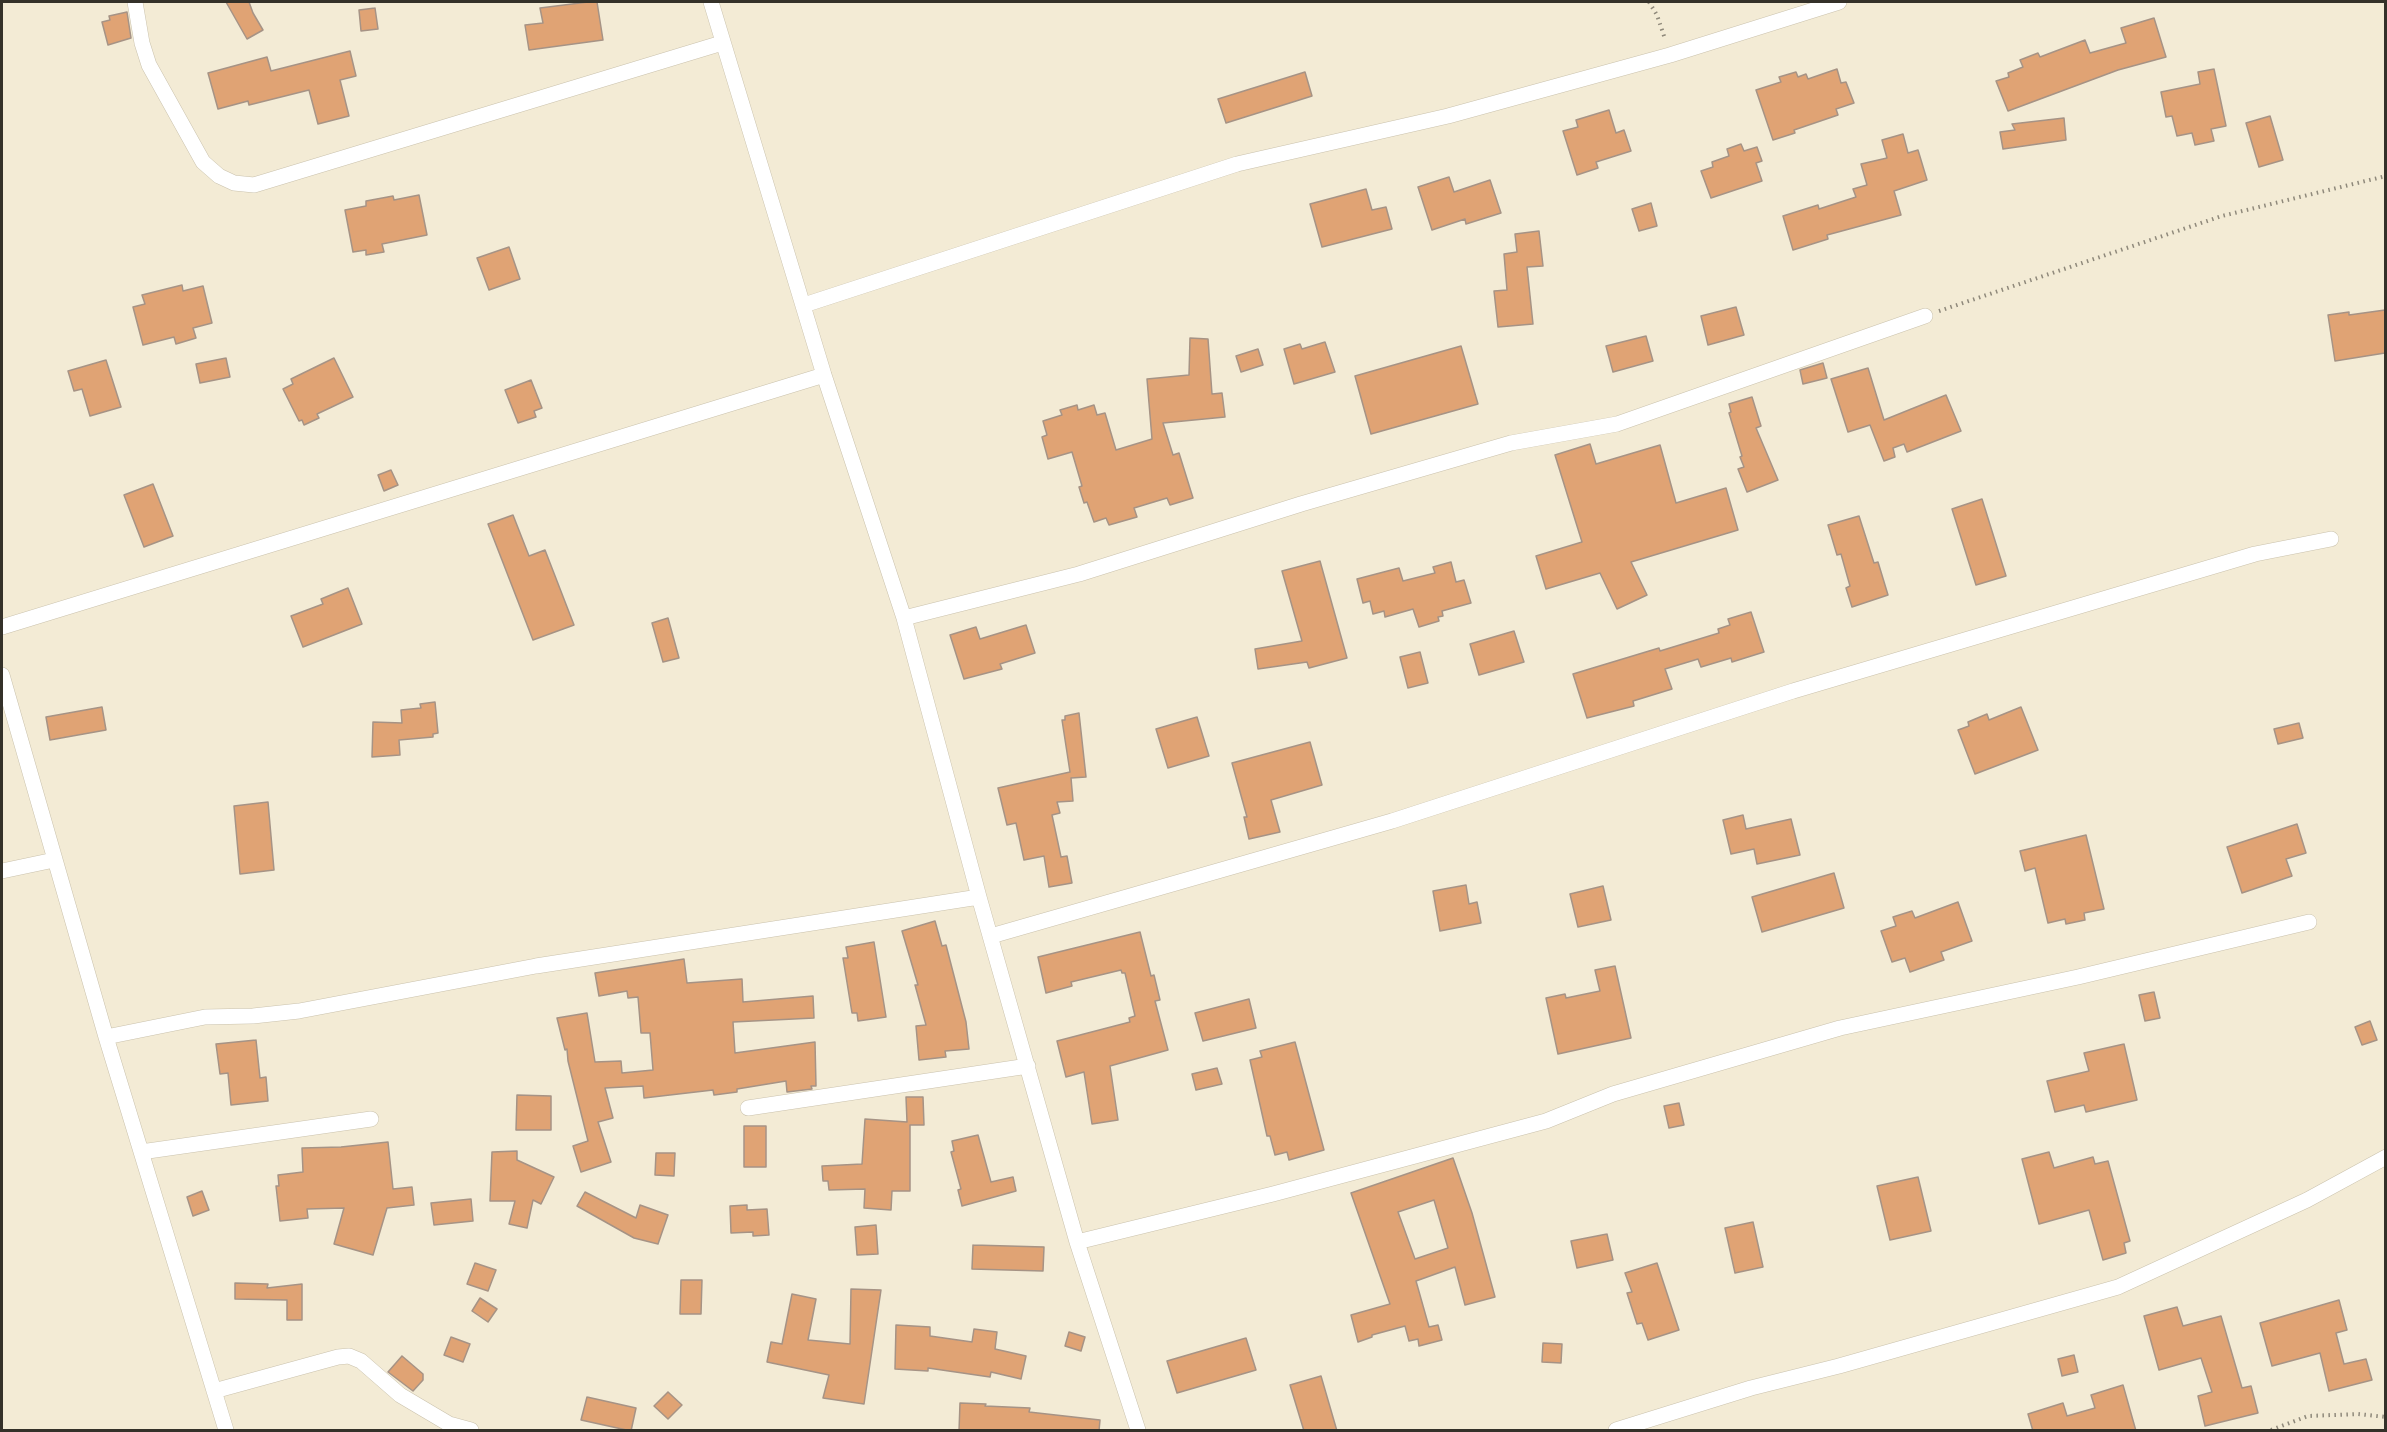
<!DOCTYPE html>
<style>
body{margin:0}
#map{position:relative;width:2387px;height:1432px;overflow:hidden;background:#f3ebd5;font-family:"Open Sans",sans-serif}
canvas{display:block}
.frame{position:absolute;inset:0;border:3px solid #343129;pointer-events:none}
</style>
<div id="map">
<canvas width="2387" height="1432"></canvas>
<div class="frame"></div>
</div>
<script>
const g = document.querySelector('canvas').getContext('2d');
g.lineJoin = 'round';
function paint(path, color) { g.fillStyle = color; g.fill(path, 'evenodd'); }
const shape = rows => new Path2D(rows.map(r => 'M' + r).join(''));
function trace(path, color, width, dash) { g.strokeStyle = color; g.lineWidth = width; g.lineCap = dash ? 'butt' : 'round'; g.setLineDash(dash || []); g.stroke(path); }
const building = shape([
 [226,2,249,2,253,13,263,30,247,39,226,2],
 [588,2,597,2,603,40,529,50,525,25,543,23,540,8,588,2],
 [375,8,378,29,361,31,359,10,375,8],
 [127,12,131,38,108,45,102,22,110,20,109,16,127,12],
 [2154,18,2166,57,2118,70,2008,111,1996,81,2009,77,2008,73,2023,67,2020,60,2038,53,2040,57,2085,40,2090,53,2126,43,2121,28,2154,18],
 [350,51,356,76,340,80,349,116,318,124,309,90,249,105,248,101,218,109,208,73,267,57,271,71,350,51],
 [1837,69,1841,83,1846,82,1854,103,1836,109,1838,115,1794,130,1795,133,1773,140,1756,90,1781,82,1779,77,1796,72,1798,77,1806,74,1808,79,1837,69],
 [2214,69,2226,126,2211,129,2214,141,2195,145,2192,133,2177,136,2172,116,2166,117,2161,92,2200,84,2198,72,2214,69],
 [1305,72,1312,96,1226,123,1218,99,1305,72],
 [1609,110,1616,133,1624,130,1631,151,1596,162,1598,168,1577,175,1563,131,1578,127,1576,120,1609,110],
 [2270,116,2283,160,2259,167,2246,123,2270,116],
 [2064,118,2066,140,2003,149,2000,132,2015,130,2012,124,2064,118],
 [1903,134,1908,153,1918,150,1927,180,1894,191,1901,215,1827,235,1828,239,1793,250,1783,216,1818,205,1819,209,1856,197,1853,189,1867,185,1861,164,1887,158,1882,140,1903,134],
 [1741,144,1744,151,1757,147,1762,161,1756,163,1762,181,1711,198,1701,171,1713,167,1712,162,1729,156,1727,149,1741,144],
 [1449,177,1454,192,1490,180,1501,213,1466,224,1465,219,1432,230,1418,187,1449,177],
 [1366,189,1372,210,1386,207,1392,229,1322,247,1310,204,1366,189],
 [419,195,427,235,382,244,384,252,366,255,366,250,353,252,345,210,366,206,366,201,393,196,394,200,419,195],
 [1651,203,1657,226,1639,231,1632,209,1651,203],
 [1539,231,1543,266,1527,267,1533,324,1498,327,1494,291,1507,290,1504,254,1517,252,1515,234,1539,231],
 [509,247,520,279,489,290,477,258,509,247],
 [182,285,183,291,203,286,212,323,193,328,196,338,176,344,174,337,143,345,133,307,145,304,142,295,182,285],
 [1736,307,1744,335,1708,345,1701,316,1736,307],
 [2385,310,2385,353,2335,361,2328,315,2349,312,2349,315,2385,310],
 [1646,336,1653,361,1613,372,1606,346,1646,336],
 [1190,338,1208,339,1212,394,1222,393,1225,417,1163,423,1173,455,1179,453,1193,498,1170,505,1167,498,1134,508,1137,517,1109,525,1106,518,1094,522,1087,502,1084,503,1079,487,1082,486,1072,452,1048,459,1042,437,1047,435,1043,421,1062,415,1060,410,1077,405,1078,410,1094,405,1097,415,1105,413,1116,450,1152,439,1147,379,1189,375,1190,338],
 [1325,342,1335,372,1294,384,1284,349,1300,344,1302,349,1325,342],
 [1461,346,1478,404,1371,434,1355,376,1461,346],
 [1258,349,1263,365,1241,372,1236,356,1258,349],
 [226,358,230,377,200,383,196,364,226,358],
 [334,358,353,397,317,414,319,418,304,425,302,420,299,421,283,389,293,384,291,379,334,358],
 [106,360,121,407,90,416,82,389,74,391,68,371,106,360],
 [1823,363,1827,378,1803,384,1800,370,1823,363],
 [1868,368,1884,420,1946,395,1961,431,1907,452,1904,444,1893,448,1895,457,1884,461,1870,425,1848,432,1831,379,1868,368],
 [531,380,542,408,534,411,536,417,518,423,505,390,531,380],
 [1752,397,1761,426,1756,428,1778,480,1747,492,1738,469,1744,467,1740,457,1742,456,1729,413,1731,412,1729,404,1752,397],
 [1590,444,1596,464,1660,445,1676,503,1726,488,1738,530,1631,562,1647,595,1617,609,1600,573,1546,589,1536,556,1582,542,1555,455,1590,444],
 [391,470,398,485,384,491,378,475,391,470],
 [153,484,173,536,144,547,124,495,153,484],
 [1982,499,2006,576,1976,585,1952,509,1982,499],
 [513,515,529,556,545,550,574,625,533,640,488,524,513,515],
 [1859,516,1874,563,1878,562,1888,595,1852,607,1846,588,1850,586,1841,554,1837,555,1828,525,1859,516],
 [1320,561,1347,658,1309,668,1307,662,1258,669,1255,649,1302,641,1282,571,1320,561],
 [1451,562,1456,582,1464,580,1471,603,1442,611,1443,616,1438,617,1439,621,1419,627,1413,609,1385,617,1384,611,1373,614,1370,601,1363,603,1357,579,1399,568,1403,581,1435,573,1433,567,1451,562],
 [348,588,362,624,303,647,291,616,323,604,321,599,348,588],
 [1751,612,1764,652,1732,662,1731,658,1701,667,1698,659,1665,669,1672,689,1633,701,1634,706,1587,718,1573,674,1659,648,1660,651,1719,633,1718,629,1730,625,1728,619,1751,612],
 [668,618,679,658,663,662,652,623,668,618],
 [1026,625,1035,653,1000,664,1002,669,964,679,950,635,976,627,980,639,1026,625],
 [1514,631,1524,662,1479,675,1470,644,1514,631],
 [1420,652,1428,683,1408,688,1400,657,1420,652],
 [435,702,438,733,433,734,433,737,399,740,400,755,372,757,373,722,402,723,401,710,421,708,420,704,435,702],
 [102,707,106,730,50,740,46,717,102,707],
 [2021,707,2038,750,1975,774,1958,730,1969,726,1968,722,1987,714,1989,720,2021,707],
 [1079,713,1086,777,1071,778,1073,801,1057,802,1060,813,1052,815,1061,857,1067,856,1072,883,1049,887,1044,856,1024,860,1016,823,1007,825,998,788,1070,772,1062,720,1065,720,1065,716,1079,713],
 [1197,717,1209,756,1168,768,1156,729,1197,717],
 [2299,723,2303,738,2278,744,2274,729,2299,723],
 [1310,742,1322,785,1271,800,1280,832,1249,839,1244,817,1247,817,1232,763,1310,742],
 [268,802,274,870,240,874,234,806,268,802],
 [1743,815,1746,829,1791,819,1800,855,1757,864,1754,849,1731,854,1723,820,1743,815],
 [2297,824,2306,853,2286,859,2292,876,2242,893,2227,847,2297,824],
 [2086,835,2104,909,2084,913,2085,920,2066,924,2065,919,2048,923,2035,868,2025,871,2020,851,2086,835],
 [1834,873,1844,908,1762,932,1752,897,1834,873],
 [1466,885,1469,904,1477,902,1481,923,1440,931,1433,891,1466,885],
 [1603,886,1611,920,1578,927,1570,894,1603,886],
 [1958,902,1972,941,1941,952,1944,960,1910,972,1905,958,1892,962,1881,931,1896,926,1893,917,1912,911,1915,918,1958,902],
 [935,921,942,946,946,945,966,1022,969,1049,945,1051,946,1057,919,1060,916,1026,926,1025,915,985,918,985,902,931,935,921],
 [1140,932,1151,976,1154,975,1160,1000,1155,1001,1168,1050,1110,1066,1118,1120,1092,1124,1084,1072,1066,1077,1057,1041,1130,1022,1129,1018,1135,1016,1125,973,1122,973,1121,970,1071,982,1072,986,1046,993,1038,957,1140,932],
 [874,942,886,1017,858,1021,857,1013,852,1013,843,958,848,958,846,947,874,942],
 [684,959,687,983,742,979,743,1002,813,996,814,1018,733,1022,735,1053,815,1042,816,1086,811,1086,812,1089,787,1092,786,1081,737,1089,737,1092,714,1095,713,1090,644,1098,643,1086,605,1088,613,1118,598,1122,611,1162,581,1172,573,1146,588,1141,568,1061,567,1049,565,1050,557,1018,587,1013,595,1062,621,1061,622,1073,653,1070,650,1033,641,1033,638,997,628,998,627,991,599,996,595,973,684,959],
 [1615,966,1631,1038,1558,1054,1546,998,1565,994,1566,998,1600,991,1595,970,1615,966],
 [2154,992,2160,1018,2145,1021,2139,995,2154,992],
 [1249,999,1256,1028,1203,1041,1195,1013,1249,999],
 [2370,1021,2377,1040,2362,1045,2355,1027,2370,1021],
 [256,1040,260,1078,266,1077,268,1101,231,1105,228,1073,220,1074,216,1044,256,1040],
 [1295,1042,1324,1150,1289,1160,1287,1152,1275,1155,1270,1136,1267,1136,1250,1060,1262,1057,1260,1051,1295,1042],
 [2124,1044,2137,1100,2086,1112,2084,1105,2055,1112,2047,1081,2089,1071,2084,1053,2124,1044],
 [1217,1068,1222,1084,1196,1090,1192,1074,1217,1068],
 [517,1095,551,1096,551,1130,516,1130,517,1095],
 [906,1097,923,1097,924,1125,910,1125,910,1191,892,1191,891,1210,864,1208,865,1189,829,1190,828,1181,823,1181,822,1166,862,1164,865,1119,907,1122,906,1097],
 [1679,1103,1684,1125,1669,1128,1664,1106,1679,1103],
 [744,1126,766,1126,766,1167,744,1167,744,1126],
 [978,1135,991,1182,1013,1177,1016,1191,962,1206,958,1190,961,1189,951,1152,954,1151,952,1141,978,1135],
 [388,1142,393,1189,412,1187,414,1205,387,1208,373,1255,334,1244,344,1208,307,1209,308,1218,280,1221,276,1186,279,1186,278,1175,303,1172,302,1148,341,1147,388,1142],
 [517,1151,517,1160,554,1177,541,1204,533,1200,527,1228,509,1224,515,1201,490,1201,492,1152,517,1151],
 [2049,1152,2054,1168,2093,1157,2095,1164,2108,1161,2130,1241,2124,1243,2126,1253,2103,1260,2089,1210,2039,1224,2022,1159,2049,1152],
 [656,1153,675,1153,674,1176,655,1175,656,1153],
 [1453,1158,1472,1213,1495,1297,1465,1305,1455,1267,1416,1281,1429,1327,1438,1325,1442,1340,1419,1346,1418,1339,1409,1341,1405,1326,1372,1335,1372,1337,1358,1342,1351,1315,1390,1304,1351,1193,1453,1158],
 [1434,1200,1448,1248,1415,1259,1398,1212,1434,1200],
 [1918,1177,1931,1231,1890,1240,1877,1186,1918,1177],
 [202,1191,209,1210,193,1216,187,1197,202,1191],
 [585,1192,636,1218,640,1205,668,1215,658,1244,634,1238,577,1206,585,1192],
 [471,1199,473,1221,434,1225,431,1203,471,1199],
 [747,1205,747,1210,767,1209,769,1235,753,1236,753,1232,731,1233,730,1206,747,1205],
 [1753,1222,1763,1267,1735,1273,1725,1228,1753,1222],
 [876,1225,878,1254,857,1255,855,1227,876,1225],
 [1607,1234,1613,1260,1577,1268,1571,1241,1607,1234],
 [973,1245,1044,1247,1043,1271,972,1269,973,1245],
 [475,1263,496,1270,488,1291,467,1284,475,1263],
 [1657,1263,1679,1330,1648,1340,1642,1323,1637,1324,1627,1293,1632,1292,1625,1273,1657,1263],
 [681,1280,702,1280,701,1314,680,1314,681,1280],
 [235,1283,268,1284,267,1288,302,1284,302,1320,287,1320,287,1300,235,1299,235,1283],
 [851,1289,881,1290,864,1404,823,1398,829,1375,767,1362,771,1342,782,1344,792,1294,816,1299,808,1340,850,1344,851,1289],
 [480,1298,497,1309,488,1322,472,1311,480,1298],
 [2339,1300,2347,1330,2336,1333,2344,1364,2366,1359,2372,1380,2329,1391,2320,1353,2272,1366,2260,1323,2339,1300],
 [2177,1307,2183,1326,2221,1316,2242,1388,2251,1386,2258,1413,2205,1426,2198,1396,2212,1392,2201,1358,2159,1370,2144,1316,2177,1307],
 [896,1325,930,1327,930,1336,972,1342,974,1329,997,1332,995,1349,1026,1356,1021,1379,991,1372,990,1377,928,1368,928,1371,895,1369,896,1325],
 [1069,1332,1085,1337,1081,1351,1065,1346,1069,1332],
 [451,1337,470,1344,463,1362,444,1355,451,1337],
 [1246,1338,1256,1370,1177,1393,1167,1361,1246,1338],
 [1543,1343,1562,1344,1561,1363,1542,1362,1543,1343],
 [2074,1355,2078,1372,2062,1376,2058,1359,2074,1355],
 [402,1356,423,1374,423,1380,413,1391,388,1372,402,1356],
 [1321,1376,1337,1431,1304,1431,1290,1385,1321,1376],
 [2123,1385,2136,1431,2033,1431,2028,1414,2063,1403,2067,1416,2095,1408,2091,1395,2123,1385],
 [668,1392,682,1405,668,1419,654,1406,668,1392],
 [587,1397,636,1408,631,1431,581,1420,587,1397],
 [960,1403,986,1404,985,1406,1030,1408,1029,1412,1100,1420,1099,1431,959,1431,960,1403]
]);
const path = shape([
 [1649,2,1657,15,1665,39],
 [1939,311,2222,216,2386,176],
 [2271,1430,2308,1416,2358,1414,2386,1417]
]);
const street = shape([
 [135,2,142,43,149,65,203,162,219,176,234,183,254,185,722,43],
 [711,2,824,375,904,618,979,897,1077,1242,1138,1430],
 [804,305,1237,164,1448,116,1670,55,1839,2],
 [904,618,1079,574,1301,504,1511,443,1617,424,1925,316],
 [2,627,824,375],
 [2,675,106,1037,226,1430],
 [2,871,54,860],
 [991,936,1392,821,1793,691,2255,554,2331,539],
 [106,1037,205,1017,253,1016,299,1011,536,966,979,897],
 [748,1108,1028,1066],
 [141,1152,371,1119],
 [1077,1242,1273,1194,1546,1121,1613,1094,1840,1028,2078,977,2309,922],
 [214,1391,338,1357,349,1356,361,1361,400,1395,449,1424,471,1430],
 [1616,1430,1751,1388,1839,1366,2118,1287,2307,1200,2386,1157]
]);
paint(building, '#e0a374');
trace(building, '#a69385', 1.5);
trace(street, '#cac2ad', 16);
trace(path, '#8f897b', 4, [1.5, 4.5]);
trace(street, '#fff', 15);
</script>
